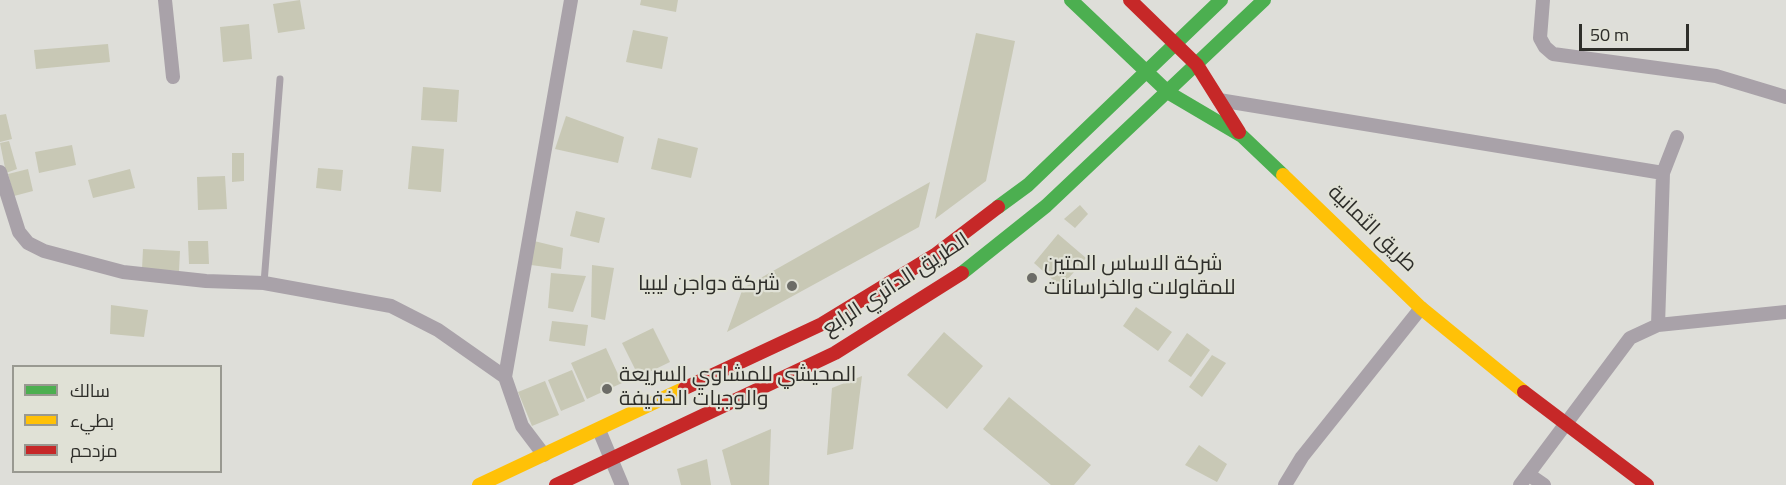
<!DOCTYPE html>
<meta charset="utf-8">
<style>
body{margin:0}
#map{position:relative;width:1786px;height:485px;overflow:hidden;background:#deded9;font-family:Georgia,Cairo,serif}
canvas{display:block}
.legend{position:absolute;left:12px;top:365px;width:210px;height:108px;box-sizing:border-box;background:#e0e1d6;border:2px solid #999991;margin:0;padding:8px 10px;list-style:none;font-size:18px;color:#2e2e2a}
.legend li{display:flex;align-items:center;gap:12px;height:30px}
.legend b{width:30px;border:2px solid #999991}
.scale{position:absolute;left:1579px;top:24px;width:110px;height:27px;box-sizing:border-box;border:3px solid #2e2e2a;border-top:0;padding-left:8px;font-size:18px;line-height:21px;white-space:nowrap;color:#2e2e2a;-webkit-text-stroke:4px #e0e1d6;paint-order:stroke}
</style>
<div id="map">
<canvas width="1786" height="485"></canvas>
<ul class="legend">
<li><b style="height:8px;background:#4caf50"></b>سالك</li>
<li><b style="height:8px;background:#ffc107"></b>بطيء</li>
<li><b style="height:8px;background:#c62828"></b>مزدحم</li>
</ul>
<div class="scale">50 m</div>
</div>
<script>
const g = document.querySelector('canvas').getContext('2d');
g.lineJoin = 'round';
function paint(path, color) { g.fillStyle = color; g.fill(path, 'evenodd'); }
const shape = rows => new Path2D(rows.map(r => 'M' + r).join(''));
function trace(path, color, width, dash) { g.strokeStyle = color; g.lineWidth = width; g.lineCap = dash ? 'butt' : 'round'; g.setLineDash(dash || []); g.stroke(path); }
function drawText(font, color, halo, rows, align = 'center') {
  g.font = font + ' Georgia,Cairo,serif'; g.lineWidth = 4.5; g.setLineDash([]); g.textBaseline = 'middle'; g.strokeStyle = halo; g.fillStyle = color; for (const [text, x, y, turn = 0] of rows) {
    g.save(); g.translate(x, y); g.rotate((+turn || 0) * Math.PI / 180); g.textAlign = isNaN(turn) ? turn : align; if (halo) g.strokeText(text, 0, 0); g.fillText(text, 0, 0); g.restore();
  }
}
const building = shape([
 [300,0,305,29,278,33,273,4],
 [641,0,678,0,676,12,640,5],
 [249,24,252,59,223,62,220,27],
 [633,30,668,37,662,69,626,62],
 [976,33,1015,41,986,181,935,219],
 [108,44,110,62,36,69,34,50],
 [423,87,459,90,457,122,421,120],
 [6,114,12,139,0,142,0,115],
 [566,116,624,137,618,163,555,149],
 [658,138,698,148,691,178,651,169],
 [9,141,17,169,6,173,0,143],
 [72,145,76,165,39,173,35,152],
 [412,146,444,149,441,192,408,189],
 [232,153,244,153,244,181,232,182],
 [318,168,343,170,341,191,316,188],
 [28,169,33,191,14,196,8,174],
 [130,169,135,188,93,198,88,180],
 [225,176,227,209,198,210,197,177],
 [930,182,919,227,727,332,743,288],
 [1080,205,1088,214,1075,228,1064,219],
 [576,211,605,218,599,243,570,236],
 [1058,234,1086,258,1061,287,1034,263],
 [188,241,208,241,209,264,189,264],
 [534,241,563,248,561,269,531,265],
 [143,249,180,251,179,271,142,269],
 [592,265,614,268,605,320,591,317],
 [551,273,586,276,573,312,548,308],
 [111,305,148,310,144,337,110,334],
 [1136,307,1172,332,1158,351,1123,326],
 [552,321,588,325,585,346,549,341],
 [653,328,670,362,639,377,622,343],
 [944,332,983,366,947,409,907,375],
 [1187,333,1210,350,1191,377,1168,361],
 [606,348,622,383,587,399,571,363],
 [1212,355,1226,363,1202,397,1189,387],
 [572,370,585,401,561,411,548,380],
 [862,376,853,449,827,455,832,388],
 [545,381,559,415,532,426,518,392],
 [1009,397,1091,465,1074,485,1051,485,983,429],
 [771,429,769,485,731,485,722,450],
 [1199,445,1227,464,1217,482,1185,465],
 [707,459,711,485,681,485,677,469]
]);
const lane = shape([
 [264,283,280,79]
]);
const street = shape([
 [165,0,173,77],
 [1543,0,1540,38,1545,47,1553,54,1716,76,1786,97],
 [1219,100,1663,173],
 [0,172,19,232,28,243,44,251,123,272,206,281,264,283,391,306,438,330,505,377,522,426,544,455],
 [1658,325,1663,173,1677,137],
 [505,377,571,0],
 [599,430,622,485],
 [1528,474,1544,485],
 [1285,485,1302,457,1421,308],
 [1520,485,1630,338,1658,325,1786,312]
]);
const fast = shape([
 [1071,0,1169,93,1242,136,1283,175],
 [998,207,1028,185,1221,0],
 [962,273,1046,206,1264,0]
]);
const slow = shape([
 [1283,175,1421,308,1524,392],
 [479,485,685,388]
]);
const jam = shape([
 [1130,0,1197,65,1239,132],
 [685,388,822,324,935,255,998,207],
 [1524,392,1647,485],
 [556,485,835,353,962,273]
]);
const markers = [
 [1032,278,6,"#6c6c67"],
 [792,286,6,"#6c6c67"],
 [607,389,6,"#6c6c67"]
];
const streetNames = [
 ["طريق الثمانية",1371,230,44],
 ["الطريق الدائري الرابع",897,286,-33]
];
const poiNames = [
 ["شركة الاساس المتين",1044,266],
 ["للمقاولات والخراسانات",1044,290],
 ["شركة دواجن ليبيا",780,286,"right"],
 ["المحيشي للمشاوي السريعة",619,377],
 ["والوجبات الخفيفة",619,401]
];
paint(building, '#c8c8b5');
trace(lane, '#a9a2a9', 7);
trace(street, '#a9a2a9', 14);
trace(fast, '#4caf50', 14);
trace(slow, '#ffc107', 14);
trace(jam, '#c62828', 14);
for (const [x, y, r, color] of markers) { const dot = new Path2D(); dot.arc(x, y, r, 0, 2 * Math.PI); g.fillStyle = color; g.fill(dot); trace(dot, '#e0e1d6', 2); }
drawText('21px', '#2e2e2a', '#e0e1d6', streetNames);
drawText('21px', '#2e2e2a', '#e0e1d6', poiNames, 'left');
</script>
